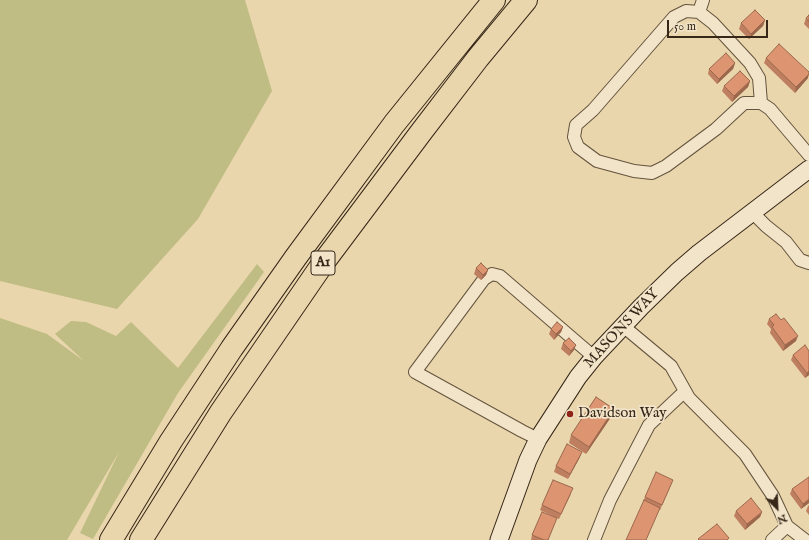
<!DOCTYPE html>
<style>
body{margin:0}
#map{position:relative;width:809px;height:540px;overflow:hidden;background:#ead6ac;font-family:"IM FELL English",serif}
canvas{display:block}
.north{position:absolute;left:757px;top:488px;width:40px;height:40px;-webkit-text-stroke:3px #f1e4c9;paint-order:stroke;rotate:156deg;font-size:11px;font-weight:700;line-height:16px;text-align:center;color:#372718}
.north::after{content:'';display:block;margin:auto;width:14px;height:18px;background:#372718;clip-path:polygon(50% 0,100% 100%,50% 72%,0 100%)}
.scale{position:absolute;left:667px;top:20px;width:101px;height:18px;box-sizing:border-box;border:2px solid #372718;border-top:0;padding-left:5px;font-size:12px;line-height:14px;white-space:nowrap;color:#372718;-webkit-text-stroke:3px #f1e4c9;paint-order:stroke}
</style>
<div id="map">
<canvas width="809" height="540"></canvas>
<div class="north">N</div>
<div class="scale">50 m</div>
</div>
<script>
const g = document.querySelector('canvas').getContext('2d');
g.lineJoin = 'round';
function paint(path, color) { g.fillStyle = color; g.fill(path, 'evenodd'); }
const shape = rows => new Path2D(rows.map(r => 'M' + r).join(''));
function trace(path, color, width, dash) { g.strokeStyle = color; g.lineWidth = width; g.lineCap = dash ? 'butt' : 'round'; g.setLineDash(dash || []); g.stroke(path); }
function drawText(font, color, halo, rows, align = 'center') {
  g.font = font + ' "IM FELL English",serif'; g.lineWidth = 3.5; g.setLineDash([]); g.textBaseline = 'middle'; g.strokeStyle = halo; g.fillStyle = color; for (const [text, x, y, turn = 0] of rows) {
    g.save(); g.translate(x, y); g.rotate((+turn || 0) * Math.PI / 180); g.textAlign = isNaN(turn) ? turn : align; if (halo) g.strokeText(text, 0, 0); g.fillText(text, 0, 0); g.restore();
  }
}
const green = shape([
 [0,0,245,0,272,91,198,219,117,309,0,281],
 [257,264,264,272,178,393,93,539,80,533,119,452,67,540,0,540,0,318,47,334,84,361,55,334,71,321,86,322,116,336,131,322,178,368]
]);
const street = shape([
 [699,12,703,0],
 [761,103,759,78,750,63,713,23,699,12,686,11,674,17,593,110,576,125,574,137,578,147,597,161,634,171,652,173,666,166,716,129,744,103,761,103,770,109,809,155],
 [753,213,766,226,786,242,800,260,809,263],
 [623,326,671,366,689,398,745,454,773,496,787,526,805,540],
 [538,439,522,431,415,372,484,279,492,274,500,276,594,357],
 [594,540,610,500,649,425,685,391],
 [772,540,787,526]
]);
const secondary = shape([
 [499,540,528,460,538,439,578,377,594,357,641,307,677,272,699,253,809,169]
]);
const highway = shape([
 [111,540,171,441,232,348,296,257,394,124,494,0],
 [141,540,221,412,326,259,422,131,478,58,526,0]
]);
const wall = shape([
 [809,15,809,29,804,24,806,18],
 [765,20,763,26,749,39,739,29,741,23],
 [766,58,808,78,795,93,764,63],
 [735,63,733,69,717,84,708,74,709,69],
 [750,81,748,87,732,102,722,91,724,86],
 [476,268,488,270,486,275,481,280,474,274],
 [769,319,781,320,796,341,783,351,770,333,771,329,767,324],
 [563,327,561,332,554,340,549,334,551,329],
 [563,343,574,350,569,356,561,349],
 [809,351,809,375,805,378,791,360,793,355],
 [611,417,586,454,569,443,571,435],
 [580,457,568,479,554,472,556,466],
 [671,485,660,510,659,510,657,515,643,502,645,497],
 [792,489,809,503,801,509,790,494],
 [571,494,559,519,540,510,542,505],
 [809,505,809,515,806,511,808,506],
 [736,511,762,512,760,517,745,530,734,516],
 [532,535,548,540,531,540]
]);
const shadedWall = shape([
 [765,20,763,26,749,39,751,34],
 [735,63,733,69,717,84,719,79],
 [809,74,808,78,795,93,796,87],
 [750,81,748,87,732,102,734,96],
 [488,270,486,275,481,280,483,275],
 [563,327,561,332,554,340,556,334],
 [798,336,796,341,783,351,785,345],
 [576,345,574,350,569,356,571,351],
 [809,371,809,375,805,378,807,373],
 [614,409,611,417,586,454,589,447],
 [582,452,580,457,568,479,570,474],
 [809,499,809,503,801,509,803,504],
 [762,512,760,517,745,530,747,524]
]);
const building = shape([
 [755,10,765,20,751,34,741,23,755,10],
 [809,15,809,22,806,18,809,15],
 [779,44,809,72,809,74,796,87,766,58,779,44],
 [726,53,735,63,719,79,709,69,726,53],
 [740,71,750,81,734,96,724,86,740,71],
 [481,263,488,270,483,275,476,268,481,263],
 [776,314,781,320,784,318,798,336,785,345,772,327,774,325,769,319,776,314],
 [557,322,563,327,556,334,551,329,557,322],
 [569,338,576,345,571,351,563,343,569,338],
 [805,345,809,351,809,371,807,373,793,355,805,345],
 [596,397,614,409,589,447,571,435,596,397],
 [567,444,582,452,570,474,556,466,567,444],
 [656,472,673,480,662,505,645,497,656,472],
 [809,477,809,499,803,504,792,489,809,477],
 [553,480,573,488,561,514,542,505,553,480],
 [751,498,762,512,747,524,736,511,751,498],
 [644,500,660,508,646,540,626,540,644,500],
 [542,512,557,518,548,540,544,540,532,535,542,512],
 [717,524,729,538,727,540,699,540,698,539,717,524]
]);
const markers = [
 [570,414,4,"#8f2418"]
];
const shields = [
 [323,263,24]
];
const shieldNames = [
 ["A1",323,263]
];
const streetNames = [
 ["MASONS WAY",622,329,-47]
];
const poiNames = [
 ["Davidson Way",578,414]
];
paint(green, '#bfbc84');
trace(street, '#64533d', 14);
trace(secondary, '#372718', 19);
trace(highway, '#372718', 24);
trace(street, '#f1e4c9', 12);
trace(secondary, '#f1e4c9', 17);
trace(highway, '#ead6ac', 22);
paint(wall, '#be7f60');
paint(shadedWall, '#9b684e');
paint(building, '#dd9470');
trace(building, '#9b684e', 1);
for (const [x, y, r, color] of markers) { const dot = new Path2D(); dot.arc(x, y, r, 0, 2 * Math.PI); g.fillStyle = color; g.fill(dot); trace(dot, '#f1e4c9', 1.5); }
for (const [x, y, w] of shields) { const box = new Path2D(); box.roundRect(x - w / 2, y - 12, w, 24, 3); g.fillStyle = '#f1e4c9'; g.fill(box); trace(box, '#372718', 1); }
drawText('bold 14px', '#372718', null, shieldNames);
drawText('15px', '#372718', '#f1e4c9', streetNames);
drawText('15px', '#372718', '#f1e4c9', poiNames, 'left');
</script>
